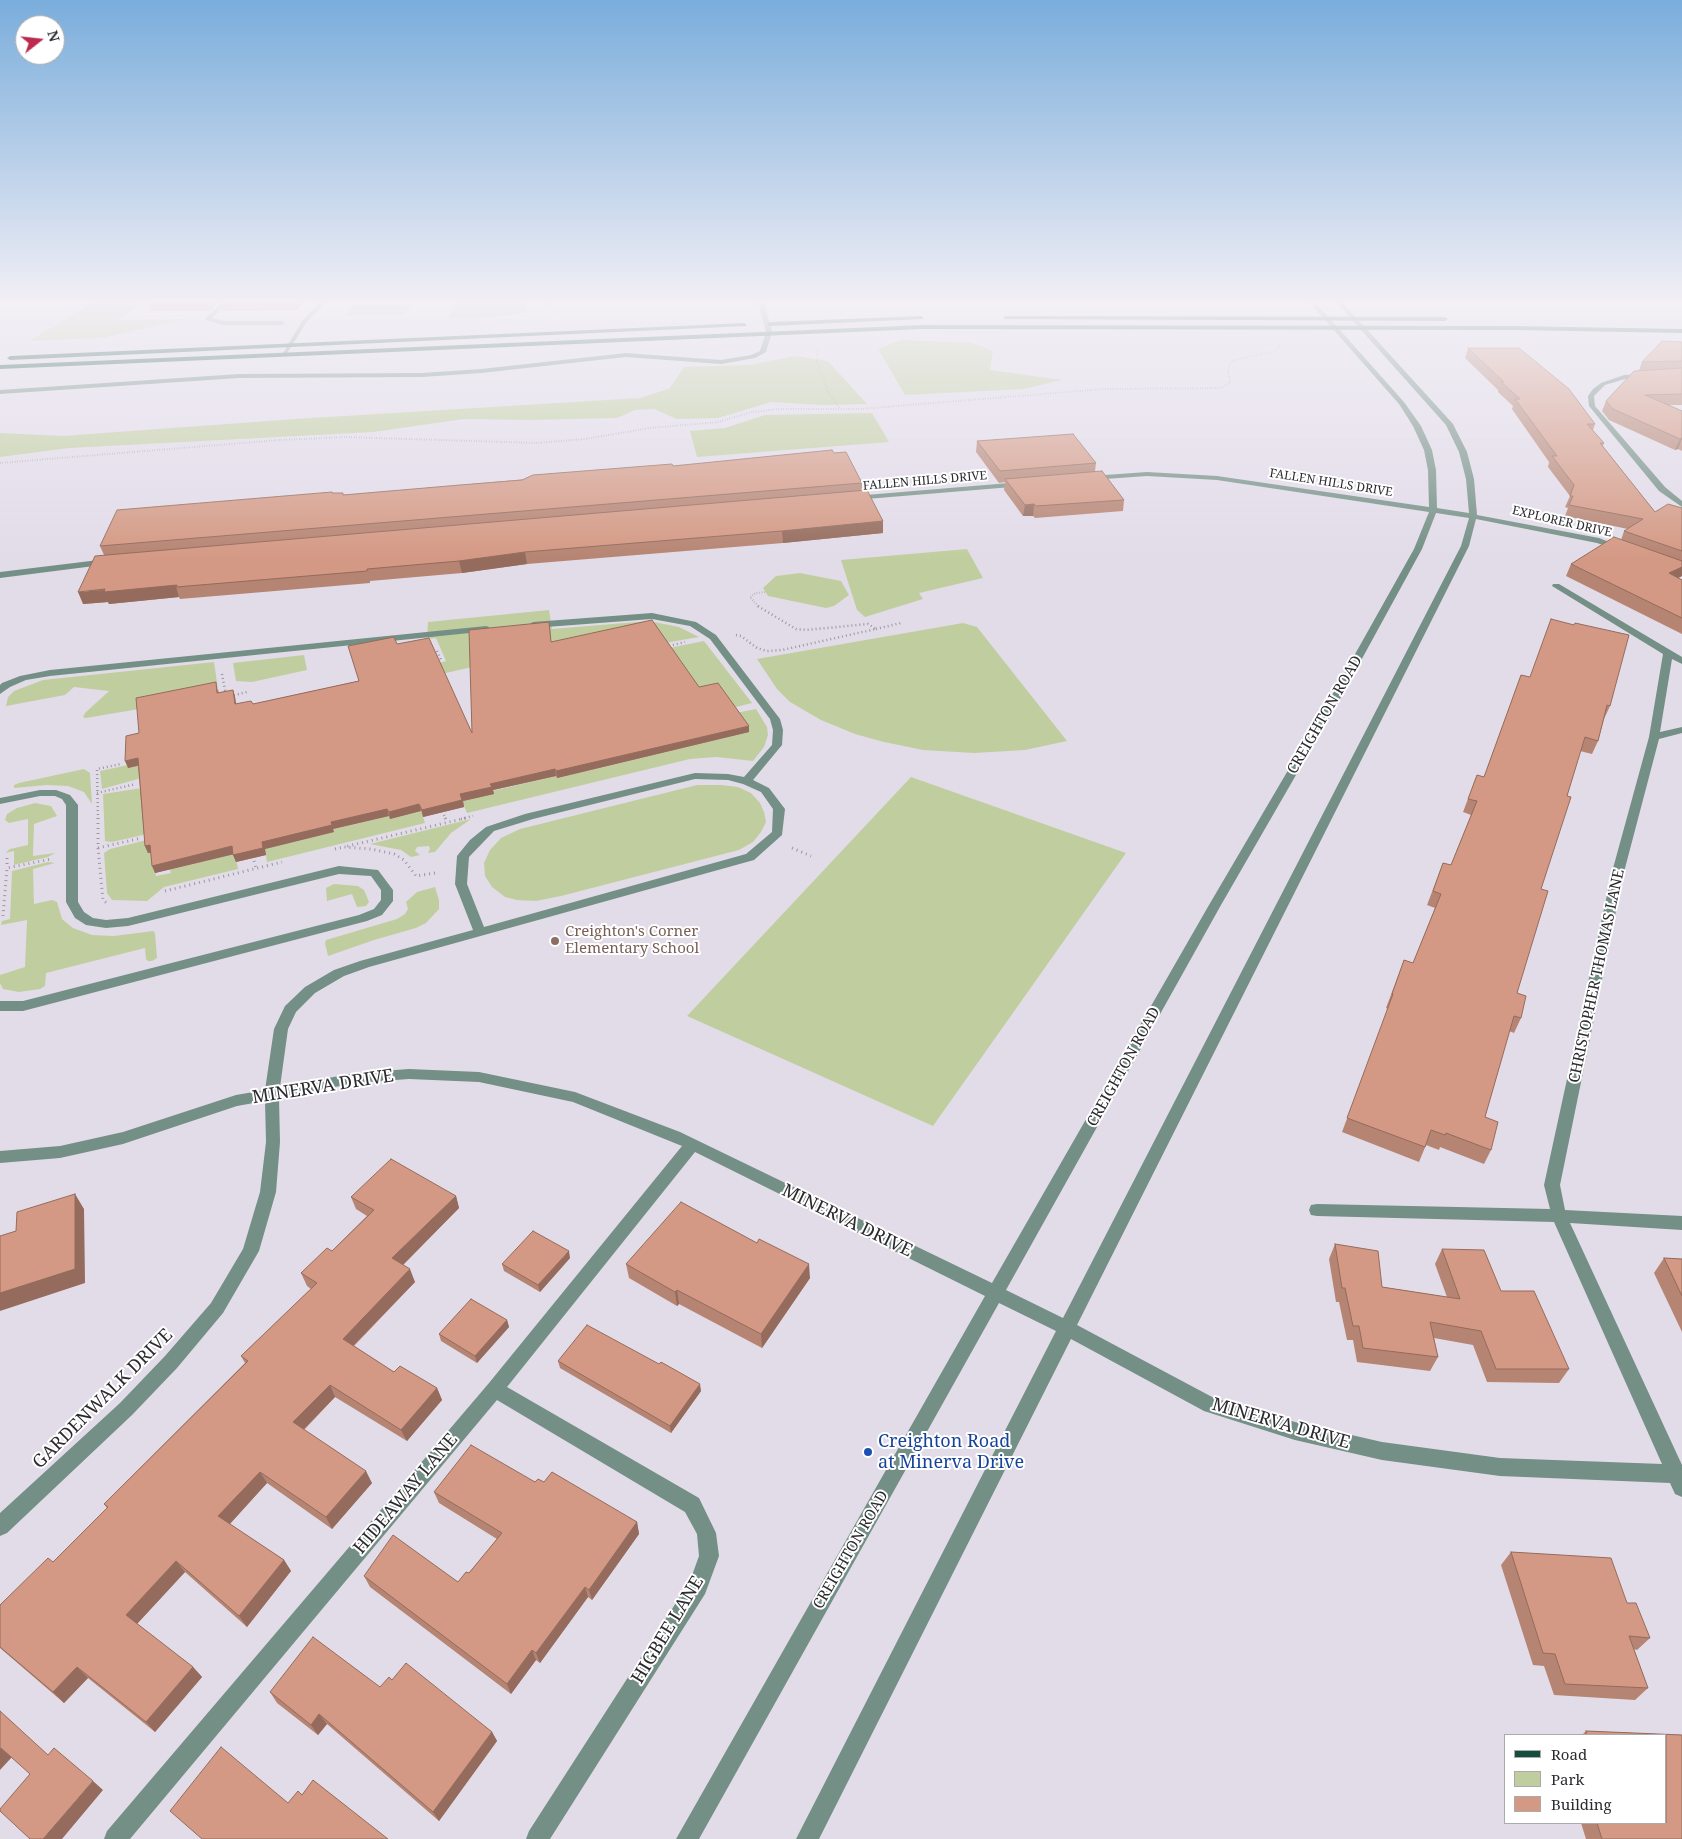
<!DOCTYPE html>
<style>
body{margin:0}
#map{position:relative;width:1682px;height:1839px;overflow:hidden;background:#e2dce9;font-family:"Noto Serif",serif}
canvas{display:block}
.legend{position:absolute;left:1504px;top:1734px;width:162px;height:90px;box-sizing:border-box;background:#fff;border:1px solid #abaaac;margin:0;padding:6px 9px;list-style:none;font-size:15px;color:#2c2a2f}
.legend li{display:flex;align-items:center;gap:10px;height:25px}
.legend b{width:25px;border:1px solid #abaaac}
.north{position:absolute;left:15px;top:15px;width:50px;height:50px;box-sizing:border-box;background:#fff;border:1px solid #abaaac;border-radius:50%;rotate:74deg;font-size:14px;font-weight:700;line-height:20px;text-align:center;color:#2c2a2f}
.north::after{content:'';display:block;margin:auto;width:18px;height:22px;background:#bc2b4e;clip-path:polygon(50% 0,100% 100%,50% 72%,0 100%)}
</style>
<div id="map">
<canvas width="1682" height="1839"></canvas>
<ul class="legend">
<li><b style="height:6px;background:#154e3d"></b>Road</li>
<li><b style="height:14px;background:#c0ce9f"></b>Park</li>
<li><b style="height:14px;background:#d49984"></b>Building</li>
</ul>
<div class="north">N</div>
</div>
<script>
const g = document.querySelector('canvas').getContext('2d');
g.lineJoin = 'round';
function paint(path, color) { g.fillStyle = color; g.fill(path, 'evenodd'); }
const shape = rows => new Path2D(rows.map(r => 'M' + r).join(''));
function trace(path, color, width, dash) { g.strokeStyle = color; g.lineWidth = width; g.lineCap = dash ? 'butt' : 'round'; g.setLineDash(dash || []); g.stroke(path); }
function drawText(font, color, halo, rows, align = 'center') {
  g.font = font + ' "Noto Serif",serif'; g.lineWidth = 4; g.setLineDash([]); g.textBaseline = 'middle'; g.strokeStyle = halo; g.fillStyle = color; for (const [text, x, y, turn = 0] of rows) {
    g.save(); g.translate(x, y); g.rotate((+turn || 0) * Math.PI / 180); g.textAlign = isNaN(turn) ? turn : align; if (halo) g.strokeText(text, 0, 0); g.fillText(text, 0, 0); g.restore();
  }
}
const green = shape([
 [93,302,142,302,119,320,186,319,103,338,30,341],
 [457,302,523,302,528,312,491,318,447,319],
 [354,305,411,305,403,315,345,315],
 [901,340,972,343,993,351,990,370,1062,380,1023,389,905,395,878,349],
 [795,356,828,361,867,404,823,405,771,402,718,418,677,419,654,409,635,410,617,418,531,420,464,419,373,432,69,448,0,457,0,433,63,436,295,419,640,398,669,389,684,367,749,365],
 [872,413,889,442,697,457,690,431,725,428,765,415],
 [967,549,983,578,919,593,923,599,865,617,857,610,841,560],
 [800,573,841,581,849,595,834,606,826,608,768,596,763,588,776,576],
 [549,610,552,629,649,621,679,627,699,637,665,643,499,661,428,677,439,663,446,661,436,638,427,639,428,622],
 [963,623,977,627,1067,741,1025,750,974,753,923,750,884,742,855,734,821,720,790,702,777,689,757,659],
 [704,641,752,703,732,708,586,720,669,648],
 [304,655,307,670,252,682,236,681,233,663],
 [214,662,218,689,139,709,86,718,83,717,85,713,109,691,74,687,65,695,6,706,8,697,14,691,43,680],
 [756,709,767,727,768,735,764,747,753,761,716,757,690,759,467,813,462,801,493,794,492,791,556,776,557,778,736,713],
 [144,764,145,777,102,789,100,771,128,765,128,768],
 [84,769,90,773,92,804,84,792,68,786,47,785,14,788,14,785,19,783],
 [911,777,1126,853,933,1126,687,1016],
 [697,785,721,785,738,787,751,793,760,803,764,812,766,822,761,832,753,842,739,850,561,896,536,901,517,900,505,897,492,887,485,876,484,863,490,850,501,838,520,829],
 [142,788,147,834,112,842,105,841,103,794],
 [35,803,51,806,57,816,34,824,33,856,55,853,48,857,14,865,14,851,5,853,10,849,28,845,28,819,9,823,5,820,7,814,17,808],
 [421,811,425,823,267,862,265,849,334,832,333,829,389,816,391,819],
 [471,819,451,833,435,852,428,853,430,849,429,846,417,847,415,851,420,855,411,857,401,850,370,844],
 [147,840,153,852,156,876,171,873,170,869,235,854,238,869,164,887,147,901,112,900,107,893,104,853,110,849],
 [48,862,55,863,33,869,34,904,52,900,57,902,62,919,73,928,92,935,114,936,153,931,155,933,157,958,152,961,148,961,146,959,145,948,46,973,45,986,40,989,19,992,3,989,0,983,0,975,25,967,27,920,1,925,2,921,10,919,12,871],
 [334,884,358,886,364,890,369,902,366,906,357,907,352,894,327,901,326,888],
 [435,887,439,900,439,909,426,923,416,928,374,940,328,956,325,943,326,940,397,919,405,914,408,909,406,902,417,892]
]);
const pathFar2 = shape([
 [544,302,558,316],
 [818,348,817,362,828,392,840,409],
 [0,463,279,440,346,437,537,443,585,439,650,428,718,422,752,412,778,409,860,409,1104,389,1220,388,1230,383,1228,371,1231,361,1276,351,1280,344],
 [758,606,750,597,756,593,766,592]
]);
const pathFar1 = shape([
 [876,629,901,623],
 [736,635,741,636,757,648,767,651,782,650,876,629,868,624,806,630,796,629,756,605],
 [669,646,685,642],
 [437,651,441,660],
 [222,674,226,695],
 [230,696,247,692],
 [97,793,136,784],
 [444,815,446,819],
 [98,819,97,769,121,764],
 [461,819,473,816]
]);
const path = shape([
 [98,818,98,848,103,900,108,904],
 [445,818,447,822],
 [98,848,141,838],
 [792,848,811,856],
 [335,849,344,847],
 [7,858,7,868],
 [254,861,256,868],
 [435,873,416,876,404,860,394,854,371,849,344,847,466,818],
 [165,891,282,862],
 [3,916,7,868,51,859]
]);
const minor = shape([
 [222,302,228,302,212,318,223,321,282,321,285,323,282,325,223,325,206,320,206,318,222,302],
 [320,302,326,302,306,323,286,355,282,355,302,321,320,302],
 [758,302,764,302,772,332,766,352,755,358,721,364,626,357,481,373,422,377,239,378,0,394,0,390,239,374,422,373,481,369,626,353,721,360,751,355,760,351,766,332,758,302],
 [1309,302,1315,302,1404,402,1421,426,1432,450,1436,470,1437,508,1469,513,1466,479,1459,452,1446,425,1336,302,1342,302,1453,424,1467,452,1474,479,1477,515,1599,538,1625,548,1621,551,1597,543,1476,519,1469,546,1077,1325,1214,1398,1295,1422,1382,1442,1500,1458,1662,1464,1554,1222,1317,1216,1311,1215,1309,1210,1311,1205,1317,1204,1550,1209,1544,1185,1612,872,1649,737,1663,654,1552,586,1553,584,1559,584,1682,657,1682,664,1672,659,1660,732,1682,727,1682,733,1659,739,1624,872,1560,1185,1565,1210,1682,1216,1682,1230,1570,1223,1682,1465,1682,1497,1675,1494,1670,1483,1500,1476,1382,1460,1295,1440,1204,1411,1071,1339,819,1839,796,1839,1056,1331,999,1303,699,1839,676,1839,985,1296,695,1152,507,1387,699,1498,716,1533,719,1556,705,1594,550,1839,526,1839,529,1831,690,1581,699,1556,697,1534,685,1512,497,1400,130,1839,104,1839,107,1831,489,1383,682,1146,573,1102,479,1082,409,1079,355,1083,279,1098,280,1142,276,1192,259,1251,223,1313,177,1368,132,1415,7,1533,0,1536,0,1513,120,1403,165,1356,211,1303,243,1249,260,1192,266,1142,265,1101,237,1106,123,1144,60,1158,0,1163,0,1151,60,1146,123,1132,236,1095,265,1090,274,1029,285,1006,305,987,334,970,360,961,473,930,455,884,457,856,470,840,486,827,525,814,695,773,728,774,744,777,772,745,773,730,770,719,710,639,690,626,652,619,533,628,528,625,533,622,652,613,696,622,716,635,780,719,783,730,782,745,753,780,769,788,785,809,782,835,754,860,369,967,344,976,315,993,296,1012,288,1029,280,1087,355,1073,409,1069,479,1072,575,1092,680,1132,992,1283,1209,905,1331,697,1414,549,1429,512,1217,480,1147,476,1091,480,1087,478,1091,476,1147,472,1217,476,1429,507,1428,470,1424,450,1413,426,1399,404,1309,302],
 [1436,513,1469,518,1461,546,1063,1318,1006,1290,1221,905,1341,697,1422,549,1436,513],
 [695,779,728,780,743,784,761,792,773,809,772,832,746,854,484,927,467,884,469,857,494,831,533,819,695,779],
 [1647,374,1647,376,1625,379,1605,385,1594,396,1595,406,1665,487,1682,501,1682,507,1659,491,1589,406,1588,396,1593,389,1601,383,1624,375,1647,374],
 [1021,482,1024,482,1024,486,854,500,850,498,854,496,1021,482],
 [107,559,110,560,110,564,0,578,0,572,107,559],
 [486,626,489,627,489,631,50,676,26,680,10,687,0,694,0,685,2,683,20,676,50,670,486,626],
 [40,790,56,790,70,795,78,805,78,902,84,912,93,918,106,920,128,918,339,866,378,870,393,890,393,901,382,915,367,921,23,1011,0,1011,0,1001,23,1001,359,915,374,909,381,900,381,890,371,876,339,874,128,926,106,928,86,925,75,918,66,902,66,805,62,799,55,796,40,796,0,804,0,798,40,790]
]);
const major = shape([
 [922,316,924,319,770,326,767,324,770,322,922,316],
 [1005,316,1445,317,1448,319,1445,321,1003,319,1005,316],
 [745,323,747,326,10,360,7,358,10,356,745,323],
 [922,325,1516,326,1682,329,1682,333,1516,330,922,329,0,369,0,365,922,325]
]);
const wall = shape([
 [147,302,303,302,296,310,222,311,219,302,210,311,150,311],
 [1682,342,1682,405,1669,405,1682,411,1682,451,1678,449,1675,450,1609,420,1602,411,1606,401,1639,370,1642,362],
 [1468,348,1595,424,1593,430,1604,443,1603,446,1655,512,1682,508,1682,576,1678,578,1682,580,1682,634,1566,576,1571,564,1621,540,1624,531,1628,529,1565,516,1568,508,1565,507,1570,496,1548,467,1549,462,1512,409,1513,406,1498,392,1498,390,1465,358],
 [977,441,1096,463,1095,471,1124,500,1123,511,1035,518,1033,516,1023,516,1004,490,1005,482,999,483,976,452],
 [834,453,862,483,862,491,883,521,883,533,783,543,527,564,462,573,370,581,370,583,180,599,179,597,109,604,108,602,83,604,104,555,100,546,332,492,333,493,344,495,460,485,673,466],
 [550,628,551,642,699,687,749,732,557,778,556,776,493,790,494,794,463,801,464,807,423,817,421,811,390,819,389,816,333,829,334,832,265,849,266,855,236,862,233,854,155,873,151,853,148,853,145,846,138,766,128,768,139,733,218,689,219,693,233,690,235,697,236,704,253,704,358,681,397,644,472,733],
 [1521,675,1610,706,1604,719,1598,741,1592,754,1580,751,1567,796,1541,889,1517,993,1521,1018,1514,1033,1509,1031,1485,1117,1491,1150,1484,1164,1440,1147,1439,1150,1426,1145,1419,1162,1342,1132,1388,1009,1386,1008,1404,960,1413,963,1435,908,1427,905,1443,863,1451,865,1471,815,1463,812,1477,775,1484,777],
 [456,1196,459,1208,403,1265,415,1282,354,1346,394,1372,437,1388,442,1400,407,1441,335,1397,304,1430,372,1483,332,1529,267,1483,230,1524,284,1560,291,1571,247,1627,185,1572,137,1624,193,1667,202,1677,155,1732,88,1678,64,1703,0,1648,0,1605,53,1562,107,1508,104,1504,245,1363,241,1356,311,1289,307,1286,301,1273,332,1251,367,1216,356,1209,351,1197],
 [1335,1244,1382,1287,1447,1297,1435,1264,1442,1249,1501,1291,1569,1369,1559,1383,1487,1382,1473,1345,1434,1338,1438,1357,1430,1371,1357,1362,1353,1340,1347,1340,1339,1302,1336,1302,1329,1259],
 [570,1258,540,1292,504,1271,502,1264],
 [1664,1258,1682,1259,1682,1332,1654,1273],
 [626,1264,810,1278,762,1348,679,1304,677,1306,629,1278],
 [507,1320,509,1327,477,1363,441,1341,439,1334],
 [558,1361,701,1391,671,1433,560,1368],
 [535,1482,544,1482,637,1522,639,1534,592,1600,588,1597,540,1663,536,1660,511,1694,370,1587,364,1576,458,1582,469,1573,497,1539,439,1503,434,1492],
 [1511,1552,1627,1603,1650,1638,1637,1650,1634,1649,1648,1688,1635,1700,1554,1695,1544,1666,1533,1665,1501,1565],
 [392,1680,492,1732,497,1741,439,1821,327,1724,318,1735,277,1703,270,1692,380,1687],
 [1586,1731,1682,1735,1682,1839,1586,1839,1581,1823,1666,1823,1666,1735,1582,1735]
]);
const shadedWall = shape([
 [208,302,219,302,210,311],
 [293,302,303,302,296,310],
 [1682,438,1678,449,1675,450,1680,439],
 [1034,504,1033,516,1023,516,1025,505],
 [883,521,883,533,783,543,782,531],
 [525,552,527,564,462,573,459,561],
 [1682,567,1682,576,1664,585,1669,573],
 [177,585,176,587,179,597,109,604,108,602,83,604,78,592],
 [233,690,235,697,237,711,235,704],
 [749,726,749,732,557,778,556,771],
 [138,758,140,765,128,768,125,761],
 [555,769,556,776,493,790,494,794,463,801,464,807,423,817,422,810,460,794,490,784],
 [419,804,421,811,390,819,389,812],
 [387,809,389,816,333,829,334,832,265,849,266,855,236,862,233,855,262,842,331,822],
 [150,845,154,852,148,853,145,846],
 [232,846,235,854,155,873,152,866],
 [75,1194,84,1209,85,1283,0,1311,0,1293],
 [456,1196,459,1208,397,1271,392,1258],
 [569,1251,570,1258,540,1292,538,1285],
 [809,1264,810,1278,762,1348,761,1334],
 [410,1269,415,1282,348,1351,343,1339],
 [677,1290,679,1304,677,1306,675,1292],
 [507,1320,509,1327,477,1363,475,1356],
 [700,1384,701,1391,671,1433,670,1426],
 [330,1385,335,1397,299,1434,293,1422],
 [437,1388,442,1400,407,1441,401,1430],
 [366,1471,372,1483,332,1529,326,1517],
 [260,1472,267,1483,226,1528,218,1516],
 [637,1522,639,1534,592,1600,589,1590],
 [284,1560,291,1571,247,1627,239,1616],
 [176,1561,185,1572,135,1626,126,1615],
 [585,1587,588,1597,540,1663,536,1653],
 [532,1650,536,1660,511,1694,507,1684],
 [77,1667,88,1678,64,1703,53,1692],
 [193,1667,202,1677,155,1732,146,1722],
 [319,1714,327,1724,318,1735,311,1725],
 [492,1732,497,1741,439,1821,433,1812],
 [1,1748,12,1757,0,1770,0,1749],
 [93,1781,103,1790,62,1839,43,1839]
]);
const building = shape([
 [1662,341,1682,342,1682,361,1642,362,1662,341],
 [1468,348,1519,348,1569,389,1595,424,1587,424,1604,443,1600,443,1655,512,1668,504,1682,508,1682,551,1624,531,1643,519,1569,505,1573,496,1570,496,1574,485,1552,456,1557,456,1515,399,1520,399,1501,382,1504,382,1468,348],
 [1682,368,1682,394,1645,395,1682,411,1682,438,1680,439,1613,409,1606,401,1634,371,1682,368],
 [1073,434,1096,463,1000,471,977,441,1073,434],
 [832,450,834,453,846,452,862,483,100,546,117,510,332,492,332,493,343,493,343,495,460,485,522,480,533,475,672,464,673,466,832,450],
 [1102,471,1124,500,1036,506,1034,504,1025,505,1005,479,1102,471],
 [867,490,883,521,782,531,525,552,459,561,367,569,367,571,176,587,177,585,104,592,105,589,78,592,95,556,867,490],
 [1614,537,1682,561,1682,567,1669,573,1682,580,1682,618,1571,564,1614,537],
 [1551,619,1574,625,1575,623,1629,635,1610,706,1607,705,1598,741,1585,737,1567,796,1571,797,1541,889,1548,891,1517,993,1526,996,1521,1018,1514,1016,1485,1117,1498,1122,1491,1150,1446,1133,1445,1135,1431,1130,1425,1147,1347,1118,1393,994,1392,994,1404,960,1413,963,1441,894,1433,891,1443,863,1451,865,1477,801,1468,799,1477,775,1484,777,1521,675,1530,677,1551,619],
 [652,620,699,687,718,683,749,726,556,771,555,769,490,784,492,787,460,794,462,800,422,810,419,804,389,812,387,809,331,822,332,825,262,842,263,848,233,855,232,846,152,866,150,845,145,846,138,758,125,761,126,736,139,733,136,698,216,682,217,693,233,690,235,704,251,701,253,704,359,681,348,646,389,638,394,637,397,644,429,638,472,733,469,630,549,622,551,642,652,620],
 [391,1159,456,1196,392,1258,410,1269,343,1339,394,1372,400,1366,437,1388,401,1430,330,1385,293,1422,366,1471,326,1517,260,1472,218,1516,284,1560,239,1616,176,1561,126,1615,193,1667,146,1722,77,1667,53,1692,0,1647,0,1605,48,1558,53,1562,108,1507,104,1504,248,1361,241,1356,317,1283,301,1273,327,1248,332,1251,374,1210,351,1197,391,1159],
 [75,1194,75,1269,0,1293,0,1236,16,1231,17,1212,75,1194],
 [681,1202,757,1243,759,1239,809,1264,761,1334,677,1290,675,1292,626,1264,681,1202],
 [533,1231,569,1251,538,1285,502,1264,533,1231],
 [1335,1244,1378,1251,1382,1287,1460,1299,1442,1249,1484,1250,1501,1291,1534,1291,1569,1369,1496,1369,1481,1331,1430,1322,1438,1357,1363,1348,1359,1326,1353,1326,1345,1288,1342,1288,1335,1244],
 [1664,1258,1682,1259,1682,1296,1664,1258],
 [471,1299,507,1320,475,1356,439,1334,471,1299],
 [587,1325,659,1364,661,1362,700,1384,670,1426,558,1361,587,1325],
 [471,1445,535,1482,538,1479,544,1482,552,1472,637,1522,589,1590,585,1587,536,1653,532,1650,507,1684,364,1576,393,1535,458,1582,466,1572,469,1573,502,1533,434,1492,471,1445],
 [1511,1552,1611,1558,1627,1603,1636,1603,1650,1638,1629,1636,1648,1688,1565,1684,1555,1654,1543,1653,1511,1552],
 [313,1637,380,1687,389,1677,392,1680,406,1663,492,1732,433,1812,319,1714,311,1725,270,1692,313,1637],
 [0,1711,48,1755,54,1748,93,1781,43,1839,30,1839,0,1811,0,1809,30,1774,1,1748,0,1749,0,1711],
 [1586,1731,1682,1735,1682,1839,1602,1839,1597,1823,1666,1823,1666,1735,1587,1735,1586,1731],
 [221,1747,288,1803,298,1791,302,1795,313,1780,388,1839,202,1839,170,1811,221,1747]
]);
const markers = [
 [555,941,5,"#8d6e63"],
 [868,1452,5,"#1a4fb4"]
];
const farStreetnames = [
 ["FALLEN HILLS DRIVE",925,481,-5],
 ["FALLEN HILLS DRIVE",1331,483,9],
 ["EXPLORER DRIVE",1562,522,13]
];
const streetNames = [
 ["CREIGHTON ROAD",1325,715,-60],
 ["CHRISTOPHER THOMAS LANE",1597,976,-78],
 ["CREIGHTON ROAD",1124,1067,-61],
 ["CREIGHTON ROAD",851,1550,-60]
];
const educationNames = [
 ["Creighton's Corner",565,932],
 ["Elementary School",565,949]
];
const nearStreetnames = [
 ["MINERVA DRIVE",323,1087,-9],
 ["MINERVA DRIVE",847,1221,26],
 ["GARDENWALK DRIVE",103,1399,-45],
 ["MINERVA DRIVE",1281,1424,16],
 ["HIDEAWAY LANE",406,1494,-50],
 ["HIGBEE LANE",668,1630,-59]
];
const nearTransitnames = [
 ["Creighton Road",878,1442],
 ["at Minerva Drive",878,1463]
];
paint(green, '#c0ce9f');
trace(pathFar2, '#9b97a1', 2, [0.5, 2]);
trace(pathFar1, '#9b97a1', 2.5, [1, 3]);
trace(path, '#9b97a1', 3, [1, 4]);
paint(minor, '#748f85');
paint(major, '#154e3d');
paint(wall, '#b68472');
paint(shadedWall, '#946b5c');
paint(building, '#d49984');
trace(building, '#946b5c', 1);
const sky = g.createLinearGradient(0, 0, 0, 559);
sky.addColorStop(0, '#7aaddc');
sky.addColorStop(0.54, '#f2eff5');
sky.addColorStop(1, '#f2eff500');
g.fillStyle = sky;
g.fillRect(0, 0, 1682, 559);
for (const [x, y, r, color] of markers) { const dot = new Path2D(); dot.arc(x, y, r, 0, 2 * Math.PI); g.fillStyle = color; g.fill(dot); trace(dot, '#fff', 2); }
drawText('12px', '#2c2a2f', '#fff', farStreetnames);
drawText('15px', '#2c2a2f', '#fff', streetNames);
drawText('15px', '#785e54', '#fff', educationNames, 'left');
drawText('18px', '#2c2a2f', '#fff', nearStreetnames);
drawText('18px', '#164399', '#fff', nearTransitnames, 'left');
</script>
